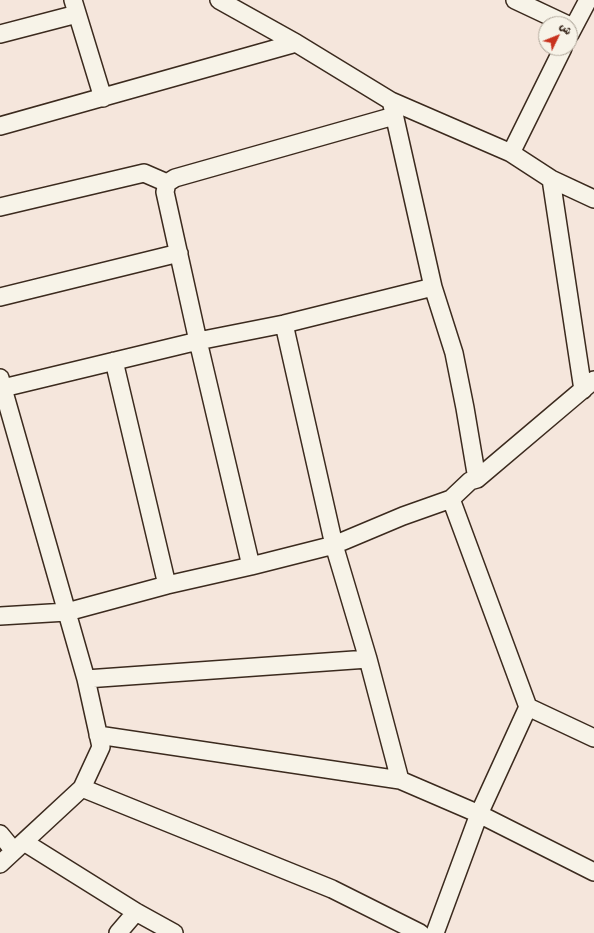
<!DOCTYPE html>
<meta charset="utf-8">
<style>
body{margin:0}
#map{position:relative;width:594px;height:933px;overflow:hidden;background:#f5e6dc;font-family:Delius,"Playpen Sans Arabic",sans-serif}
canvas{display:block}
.north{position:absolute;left:538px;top:16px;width:40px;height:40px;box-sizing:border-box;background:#f7f3e8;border:1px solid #aca397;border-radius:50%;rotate:47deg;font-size:11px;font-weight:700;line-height:16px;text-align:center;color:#3b2a1e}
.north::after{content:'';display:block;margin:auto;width:14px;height:18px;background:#c8321e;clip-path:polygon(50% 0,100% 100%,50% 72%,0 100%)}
</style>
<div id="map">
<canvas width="594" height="933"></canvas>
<div class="north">ش</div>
</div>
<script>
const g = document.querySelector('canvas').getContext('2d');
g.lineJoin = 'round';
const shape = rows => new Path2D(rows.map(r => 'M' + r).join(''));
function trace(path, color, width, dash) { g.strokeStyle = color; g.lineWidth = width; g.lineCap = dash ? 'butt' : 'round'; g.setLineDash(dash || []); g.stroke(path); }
const minor = shape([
 [73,0,103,98],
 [219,0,296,43,391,101,511,153,551,179,594,199],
 [515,0,566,24],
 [0,34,77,14],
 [570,34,588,0],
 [392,105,433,287,454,353,465,408,477,479],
 [0,126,296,43],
 [511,153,563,48],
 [551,179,583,390],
 [0,207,144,173,167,183],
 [0,297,179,253],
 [284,324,334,545,368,659,400,780],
 [114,361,167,585],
 [0,378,86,679,101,747,82,788,0,864],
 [594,380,477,479,470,481,451,499,528,707,594,738],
 [3,388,198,341,284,324,433,287],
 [251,566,198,341,165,192,167,183,175,178,394,116],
 [0,616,67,612,167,585,251,566,334,545,403,516,451,499],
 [86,679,368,659],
 [98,735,400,780,479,814,594,872],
 [82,788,332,889,420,933],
 [0,834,14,851],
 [24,842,136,912,174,933],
 [118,933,136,912],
 [435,933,479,814,528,707]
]);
trace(minor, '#3b2a1e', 20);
trace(minor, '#f7f3e8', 17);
</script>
